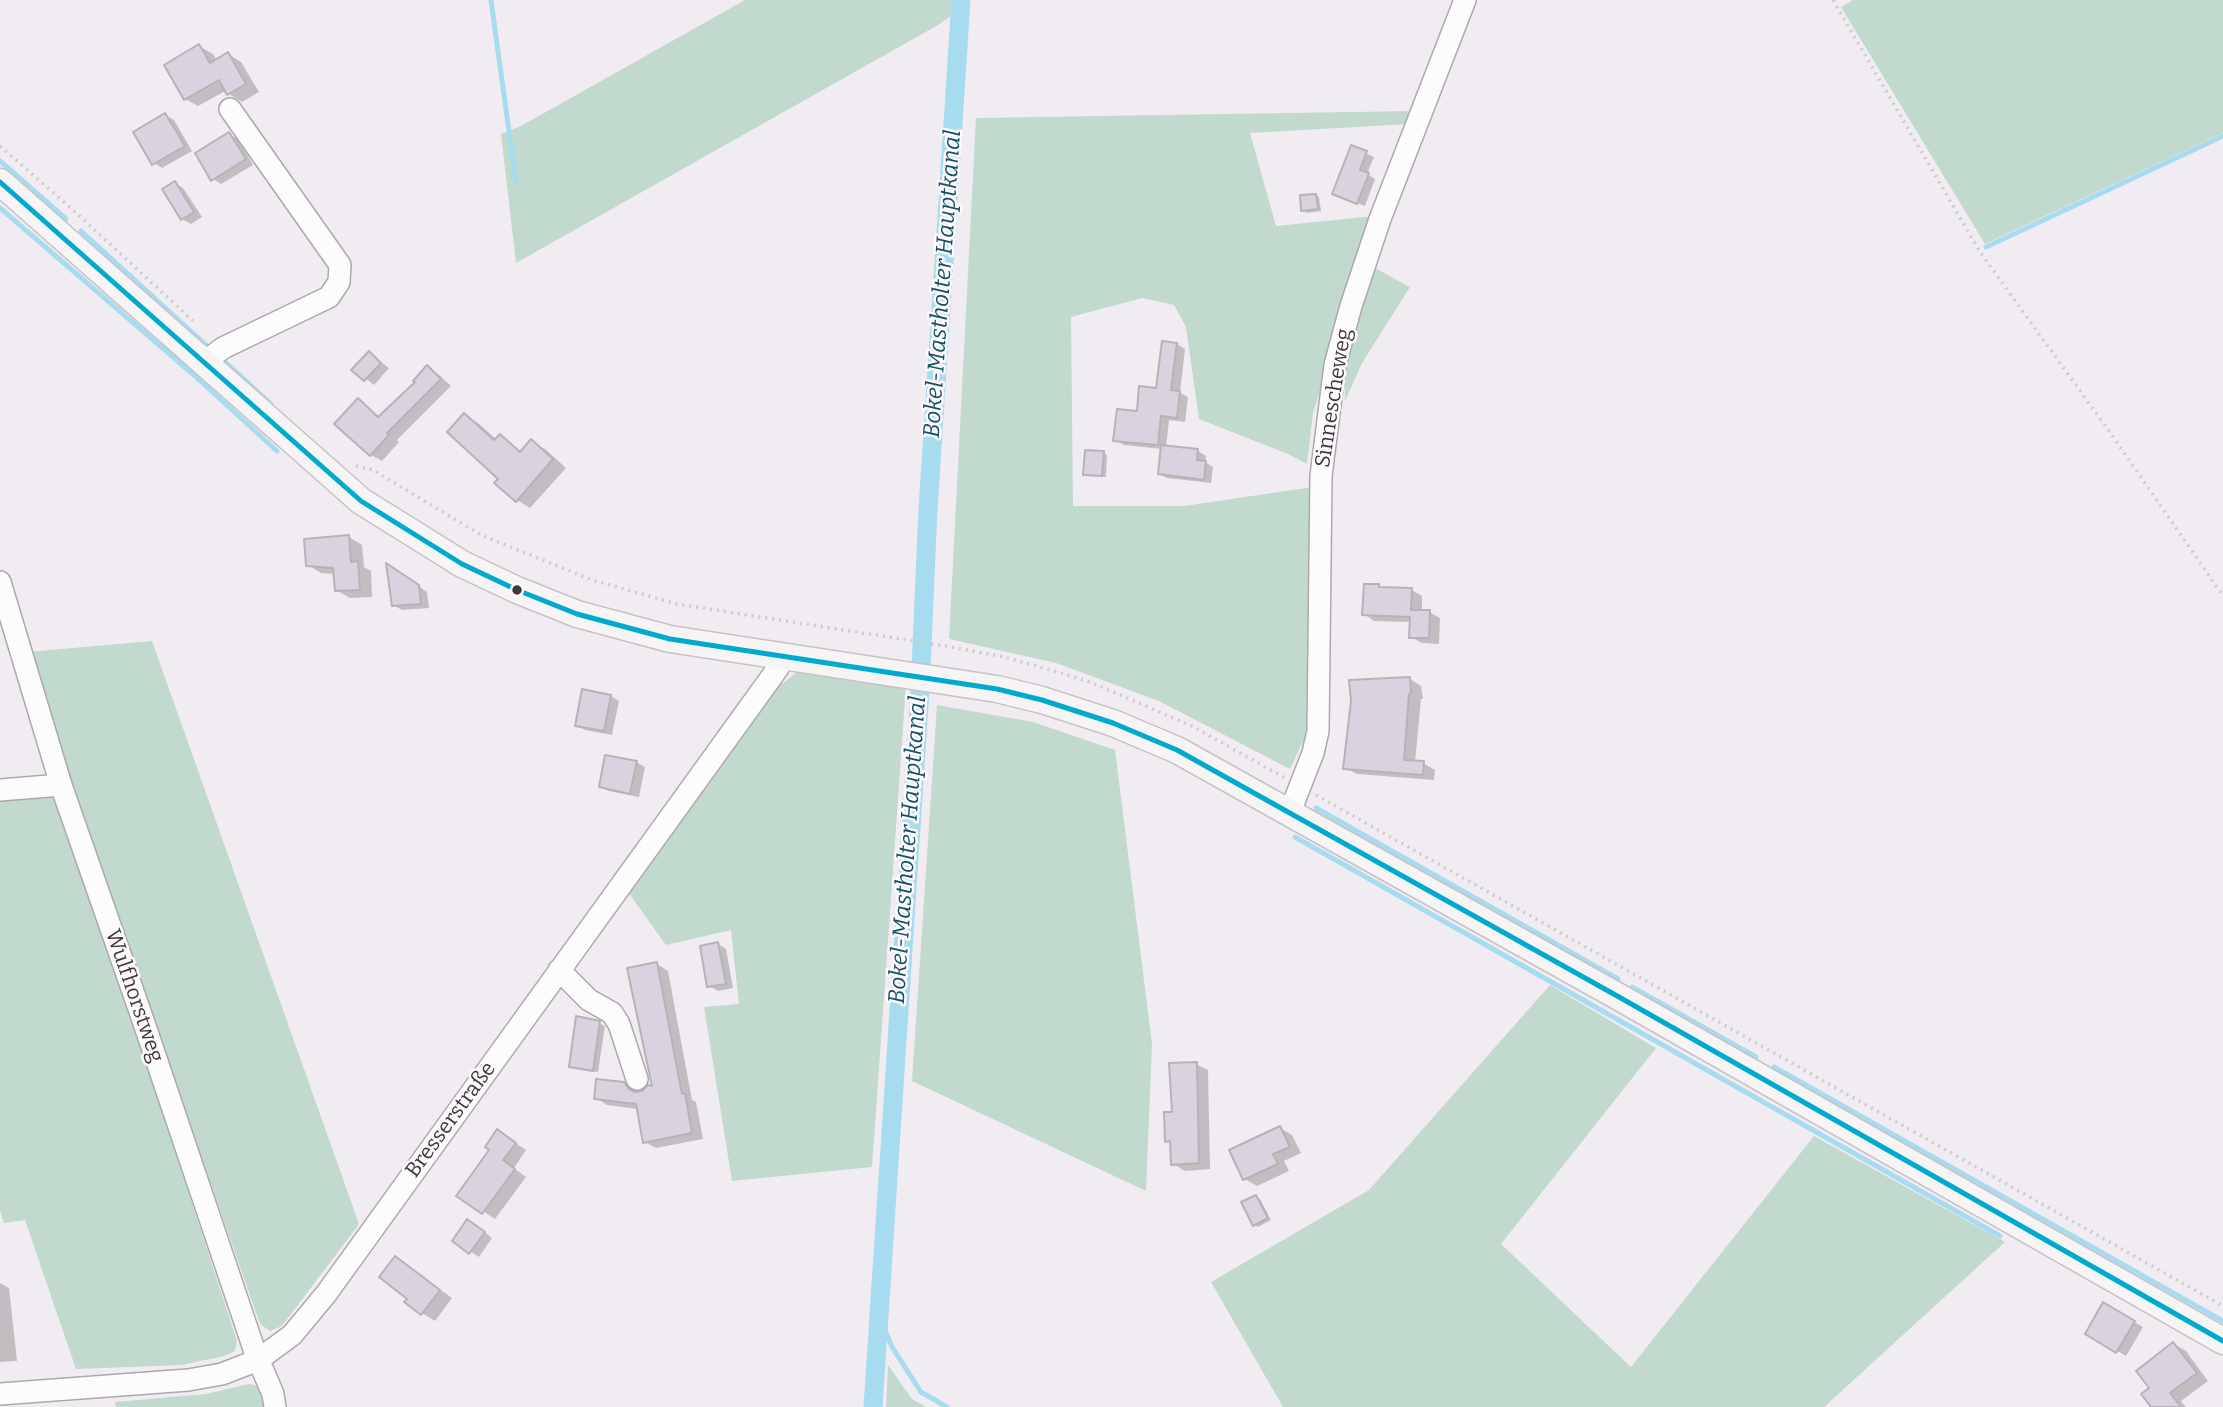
<!DOCTYPE html>
<meta charset="utf-8">
<style>
body{margin:0}
canvas{display:block;background:#f1ecf1}
</style>
<canvas width="2223" height="1407"></canvas>
<script>
const g = document.querySelector('canvas').getContext('2d');
g.lineJoin = 'round';
function paint(path, color) { g.fillStyle = color; g.fill(path, 'evenodd'); }
const shape = rows => new Path2D(rows.map(r => 'M' + r).join(''));
function trace(path, color, width, dash) { g.strokeStyle = color; g.lineWidth = width; g.lineCap = dash ? 'butt' : 'round'; g.setLineDash(dash || []); g.stroke(path); }
function drawText(font, color, halo, rows, align = 'center') {
  g.font = font + ' Bitter,serif'; g.lineWidth = 5; g.setLineDash([]); g.textBaseline = 'middle'; g.strokeStyle = halo; g.fillStyle = color; for (const [text, x, y, turn = 0] of rows) {
    g.save(); g.translate(x, y); g.rotate((+turn || 0) * Math.PI / 180); g.textAlign = isNaN(turn) ? turn : align; if (halo) g.strokeText(text, 0, 0); g.fillText(text, 0, 0); g.restore();
  }
}
const green = shape([
 [745,0,952,0,951,16,938,25,516,263,501,134,521,126],
 [1853,0,2223,0,2223,133,1985,244,1841,7],
 [1413,111,1408,124,1250,133,1276,226,1375,216,1313,413,1307,464,1288,454,1199,419,1186,327,1174,305,1142,298,1071,317,1073,506,1184,506,1313,487,1308,731,1290,769,1159,701,1056,663,949,639,976,118],
 [1373,267,1410,287,1362,363,1345,401,1344,366],
 [152,641,359,1224,282,1326,270,1331,260,1324,71,784,28,652],
 [817,670,906,685,872,1167,732,1181,704,1007,739,1004,731,930,666,945,628,892,773,691,796,673],
 [937,705,1033,722,1115,750,1152,1044,1146,1191,912,1081],
 [50,796,61,801,237,1341,235,1351,224,1356,182,1365,76,1369,25,1220,4,1223,0,1210,0,800],
 [1550,985,1656,1048,1501,1244,1631,1367,1814,1136,2005,1242,1824,1407,1283,1407,1211,1282,1369,1190],
 [888,1365,912,1399,926,1407,886,1407],
 [249,1384,258,1386,264,1407,116,1407,115,1402,206,1394]
]);
const shadow = shape([
 [199,46,213,54,217,61,228,54,241,62,259,92,242,102,229,94,227,90,198,106,185,99],
 [165,115,174,120,192,151,162,168,154,163],
 [229,134,238,139,253,165,221,184,213,179],
 [1352,147,1374,157,1367,174,1375,179,1365,206,1341,197],
 [175,183,183,188,202,217,191,224,182,219],
 [1316,195,1319,197,1321,211,1307,213,1303,210],
 [1177,344,1185,349,1180,393,1188,397,1185,422,1169,420,1166,447,1198,451,1206,456,1205,462,1213,467,1211,483,1167,478,1159,474,1162,449,1124,445,1115,440,1158,390],
 [369,353,389,368,374,385,354,369],
 [427,368,438,374,451,386,397,440,399,442,382,461,371,455,358,401,381,418,417,382],
 [465,415,478,423,497,440,500,436,522,452,531,442,545,449,566,468,530,508,517,500,500,478],
 [1103,453,1107,455,1106,477,1084,474],
 [349,537,362,545,364,567,371,571,372,597,350,598,336,590,335,574,321,573,308,565],
 [395,570,427,592,429,608,402,610,393,605],
 [1379,586,1384,589,1412,590,1422,596,1422,612,1429,612,1440,618,1439,644,1422,643,1411,637,1411,622,1374,621,1364,614],
 [1410,679,1421,686,1423,699,1421,699,1415,762,1423,763,1435,770,1434,780,1357,774,1345,768],
 [583,691,611,696,619,701,612,735,585,730,577,725],
 [636,762,645,767,639,797,609,791,601,786],
 [718,944,726,949,733,988,718,991,709,986],
 [657,964,668,971,692,1100,696,1102,703,1139,656,1148,645,1142,638,1109,607,1105,596,1098,624,1084,637,1093,655,1088],
 [599,1023,605,1026,598,1072,576,1069,571,1066],
 [1196,1064,1208,1070,1210,1169,1185,1171,1173,1164,1172,1144,1167,1141,1173,1114],
 [1280,1128,1292,1135,1301,1153,1284,1161,1289,1171,1257,1186,1245,1179],
 [498,1131,526,1150,514,1168,526,1177,495,1219,459,1195,492,1150],
 [1256,1197,1260,1199,1271,1220,1258,1227,1255,1225],
 [476,1226,492,1238,479,1257,454,1241],
 [396,1258,452,1298,435,1321,422,1313,409,1298],
 [0,1283,9,1288,17,1361,0,1362],
 [2104,1305,2143,1327,2126,1356,2087,1333],
 [2174,1344,2186,1351,2208,1381,2181,1401,2186,1407,2153,1407,2151,1389]
]);
const stream = shape([
 [491,0,516,183],
 [0,161,66,219],
 [0,208,195,376,277,451],
 [81,231,207,346],
 [1986,247,2223,136],
 [222,359,271,404],
 [1316,808,1618,979],
 [1295,837,2000,1236],
 [1632,987,1756,1057],
 [1774,1067,2223,1321],
 [879,1316,892,1347,921,1392,947,1407]
]);
const canal = shape([
 [873,1407,920,690,928,509,961,0]
]);
const building = shape([
 [199,44,210,63,228,52,246,84,227,95,219,80,184,100,164,65,199,44],
 [165,113,185,146,152,165,133,132,165,113],
 [229,132,246,159,211,181,195,153,229,132],
 [1351,145,1367,151,1360,170,1369,173,1357,204,1332,194,1351,145],
 [175,181,194,212,181,220,162,189,175,181],
 [1316,194,1318,209,1301,211,1300,195,1316,194],
 [1162,341,1177,343,1171,390,1180,391,1177,418,1161,416,1158,445,1113,441,1117,409,1137,411,1139,386,1156,388,1162,341],
 [369,351,381,363,364,381,351,370,369,351],
 [427,365,441,379,387,433,389,435,370,456,334,424,358,398,378,417,415,382,413,381,427,365],
 [464,413,494,440,500,434,520,452,531,439,553,459,516,502,494,483,498,479,447,432,464,413],
 [1161,445,1198,449,1197,460,1206,461,1204,480,1158,474,1161,445],
 [1085,450,1104,451,1102,476,1083,475,1085,450],
 [349,535,351,562,358,561,360,590,335,591,333,568,306,566,304,539,349,535],
 [386,563,419,585,421,604,392,606,386,563],
 [1364,584,1379,584,1379,587,1412,588,1411,610,1430,610,1429,638,1409,638,1410,617,1362,615,1364,584],
 [1410,677,1411,693,1409,694,1404,760,1424,761,1423,775,1343,769,1351,701,1349,680,1410,677],
 [582,689,611,695,604,731,575,726,582,689],
 [605,755,637,761,630,794,599,787,605,755],
 [718,942,726,984,707,987,700,946,718,942],
 [657,962,682,1094,685,1093,692,1133,643,1143,636,1104,594,1099,596,1079,624,1082,629,1089,635,1092,642,1091,648,1085,652,1086,627,968,657,962],
 [576,1016,600,1021,593,1071,569,1067,576,1016],
 [1197,1062,1199,1163,1171,1165,1170,1141,1165,1142,1164,1112,1172,1112,1169,1063,1197,1062],
 [1280,1126,1290,1147,1273,1154,1278,1164,1243,1180,1229,1150,1280,1126],
 [497,1129,516,1143,503,1160,515,1169,482,1214,456,1196,489,1150,485,1147,497,1129],
 [1256,1195,1268,1218,1253,1226,1241,1202,1256,1195],
 [467,1219,485,1232,469,1254,452,1241,467,1219],
 [395,1256,440,1290,421,1315,404,1302,407,1299,379,1277,395,1256],
 [2103,1302,2135,1321,2116,1353,2085,1334,2103,1302],
 [2173,1342,2197,1373,2170,1393,2181,1407,2151,1407,2141,1394,2149,1388,2136,1371,2173,1342]
]);
const path = shape([
 [1833,0,1980,252,2109,431,2223,596],
 [0,146,82,218,193,321],
 [356,466,373,470,481,535,592,580,677,604,946,646,1004,657,1054,671,1090,682,1192,726,1285,778],
 [1316,795,2223,1306]
]);
const minor = shape([
 [203,363,223,348,329,297,339,282,340,265,230,109],
 [0,582,61,785,144,1023,255,1352,273,1394,275,1407],
 [0,790,61,785],
 [1290,812,1313,753,1318,731,1321,476,1335,365,1351,306,1380,219,1465,0],
 [559,970,589,1000,612,1013,619,1024,637,1079],
 [0,1394,188,1380,222,1374,258,1360,292,1335,326,1294,778,668,782,656]
]);
const major = shape([
 [0,182,361,501,462,564,517,590,577,614,670,639,997,689,1042,700,1113,723,1177,750,1619,997,2223,1341]
]);
const bus1 = shape([
 [0,182,361,501,462,564,517,590,577,614,670,639,997,689,1042,700,1113,723,1177,750,1619,997,2223,1341]
]);
const markers = [
 [517,590,6,"#3c393b"]
];
const streetNames = [
 ["Sinnescheweg",1334,398,-81],
 ["Wulfhorstweg",134,996,71],
 ["Bresserstraße",451,1120,-54]
];
const waterNames = [
 ["Bokel-Mastholter Hauptkanal",943,284,-86],
 ["Bokel-Mastholter Hauptkanal",908,850,-86]
];
paint(green, '#c2d9cd');
paint(shadow, '#0003');
trace(stream, '#a7dcf0', 5);
trace(canal, '#a7dcf0', 19);
paint(building, '#dad2df');
trace(building, '#b6b3b7', 2);
trace(minor, '#aca8ac', 24);
trace(major, '#c8c2c3', 29);
trace(path, '#ccc', 3.5, [2, 5]);
trace(minor, '#fdfcfd', 21);
trace(major, '#f6f4f4', 26);
trace(bus1, '#00a9ce', 5);
for (const [x, y, r, color] of markers) { const dot = new Path2D(); dot.arc(x, y, r, 0, 2 * Math.PI); g.fillStyle = color; g.fill(dot); trace(dot, '#fff9fe', 2.5); }
drawText('21px', '#3c393b', '#fff9fe', streetNames);
drawText('italic 23px', '#115365', '#fff9fe', waterNames);
</script>
